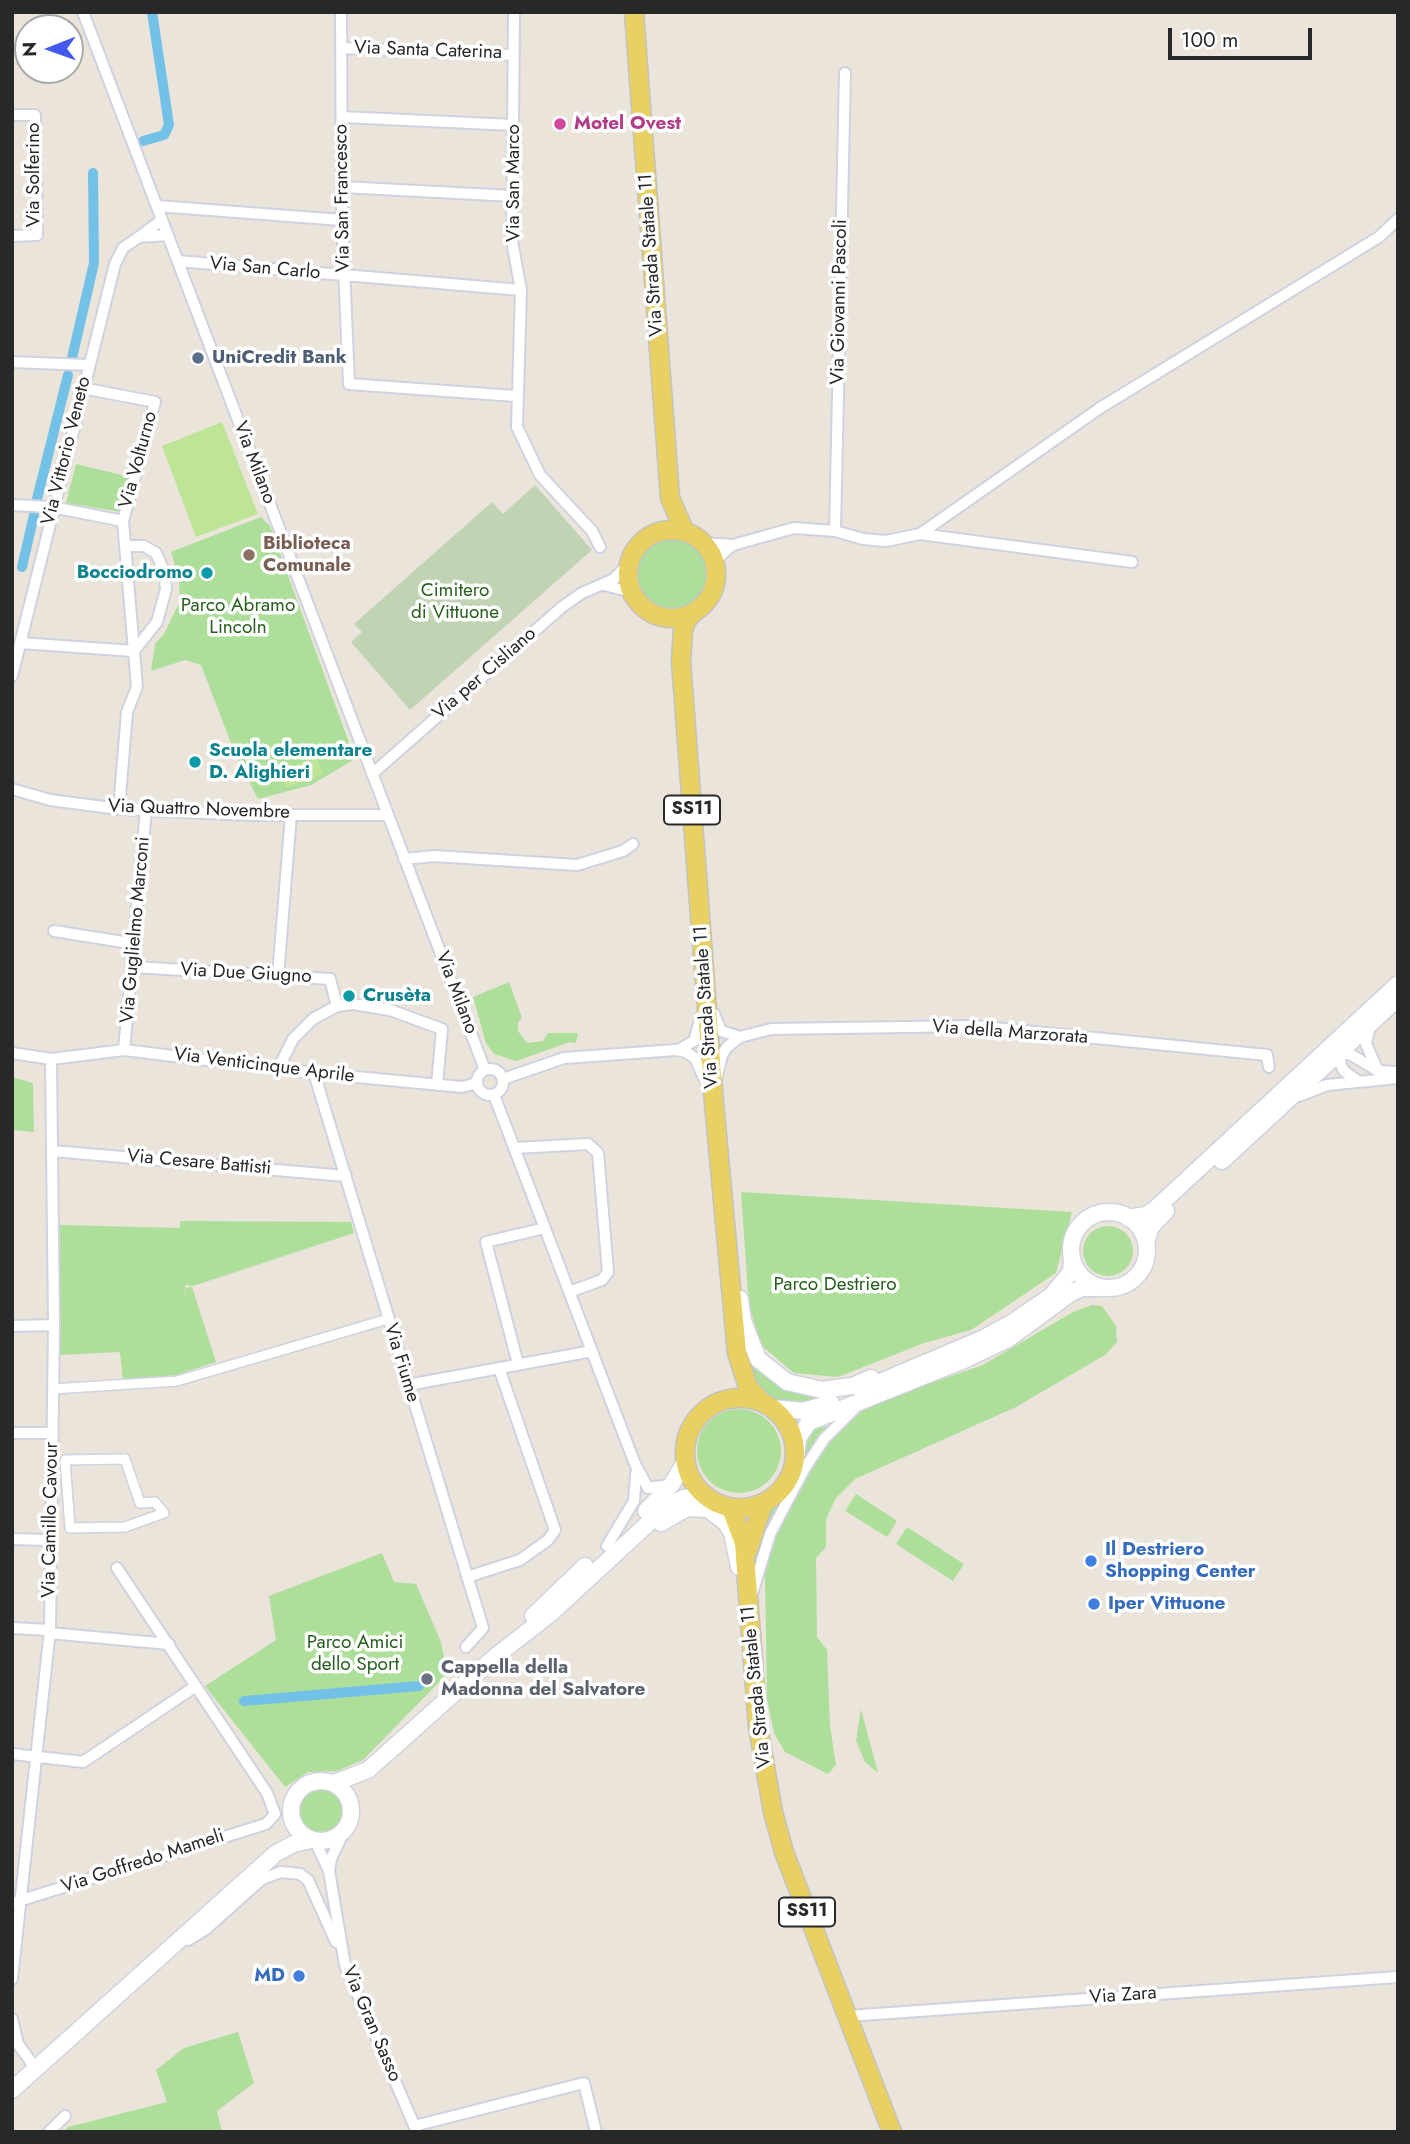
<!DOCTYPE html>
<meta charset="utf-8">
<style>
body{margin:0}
#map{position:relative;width:1410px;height:2144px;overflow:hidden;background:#eae4db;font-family:Jost,sans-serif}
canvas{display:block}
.frame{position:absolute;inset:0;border:14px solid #282828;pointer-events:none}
.north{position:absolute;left:14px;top:14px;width:70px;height:70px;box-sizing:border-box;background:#fff;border:2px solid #a9a9a9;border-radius:50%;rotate:269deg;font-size:19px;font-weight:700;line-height:28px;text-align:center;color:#282828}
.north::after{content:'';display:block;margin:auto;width:24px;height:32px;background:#4358ee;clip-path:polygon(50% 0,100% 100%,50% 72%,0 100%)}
.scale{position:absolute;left:1168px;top:28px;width:144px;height:32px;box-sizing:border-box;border:4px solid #282828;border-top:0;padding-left:9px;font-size:21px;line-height:24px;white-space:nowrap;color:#282828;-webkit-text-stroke:5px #fff;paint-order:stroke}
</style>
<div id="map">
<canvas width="1410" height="2144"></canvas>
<div class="frame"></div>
<div class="north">N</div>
<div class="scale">100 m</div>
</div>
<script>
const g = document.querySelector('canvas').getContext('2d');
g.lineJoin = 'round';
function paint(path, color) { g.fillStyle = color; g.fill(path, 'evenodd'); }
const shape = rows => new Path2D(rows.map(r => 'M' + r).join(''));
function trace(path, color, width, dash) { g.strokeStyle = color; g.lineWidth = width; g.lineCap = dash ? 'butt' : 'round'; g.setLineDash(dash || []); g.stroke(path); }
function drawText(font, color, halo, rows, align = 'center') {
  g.font = font + ' Jost,sans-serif'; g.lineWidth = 7; g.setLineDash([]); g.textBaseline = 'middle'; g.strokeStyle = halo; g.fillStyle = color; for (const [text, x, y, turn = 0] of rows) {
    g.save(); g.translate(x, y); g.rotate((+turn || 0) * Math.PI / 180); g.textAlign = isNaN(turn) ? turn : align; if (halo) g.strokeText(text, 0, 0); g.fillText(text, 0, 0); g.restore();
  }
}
const green = shape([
 [76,464,130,477,121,512,66,503],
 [261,517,270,526,355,759,311,785,258,799,236,756,201,665,185,660,151,671,155,644,164,634,180,601,179,578,171,552],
 '637 574a35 35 0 1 1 70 0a35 35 0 1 1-70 0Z',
 [509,982,522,1018,518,1022,518,1031,527,1043,543,1041,548,1033,578,1033,576,1043,570,1042,516,1061,494,1054,486,1043,473,997],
 [12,1077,33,1083,34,1132,12,1130],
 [741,1192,1072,1212,1056,1273,971,1330,924,1343,838,1377,794,1373,762,1346,749,1306],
 [180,1221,351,1222,354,1233,193,1286,185,1285,186,1297,186,1288,192,1287,216,1362,176,1375,123,1380,120,1352,59,1355,59,1225,180,1228],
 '1083 1251a25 25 0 1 1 50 0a25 25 0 1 1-50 0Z',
 [1092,1305,1102,1306,1116,1326,1117,1342,1105,1355,1016,1407,855,1479,836,1498,826,1519,826,1547,816,1558,817,1637,827,1650,830,1726,836,1765,828,1774,785,1752,774,1733,767,1699,765,1574,775,1533,823,1446,867,1405,983,1365,1073,1312],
 [744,1345,826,1399,792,1405,770,1400,751,1381],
 '697 1451a42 42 0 1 1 84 0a42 42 0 1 1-84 0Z',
 [827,1426,801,1466,757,1564,765,1516,792,1479,800,1447,812,1430],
 [856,1494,897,1521,887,1537,845,1511],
 [907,1527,964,1564,953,1581,896,1544],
 [382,1553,394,1582,416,1584,441,1642,447,1674,363,1760,337,1771,308,1772,285,1787,205,1686,276,1640,269,1596],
 [861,1709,862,1713,878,1773,865,1762,856,1741],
 '298 1811a23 23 0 1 1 46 0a23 23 0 1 1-46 0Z',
 [238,2032,254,2083,217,2111,222,2132,63,2132,68,2127,167,2102,156,2070,184,2048]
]);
const cemetery = shape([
 [535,485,592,550,410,710,351,642,362,632,354,624,492,502,503,514]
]);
const pitch = shape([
 [222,422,258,514,196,537,162,446],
 [316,757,323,774,286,788,280,771]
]);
const canal = shape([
 [143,141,164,135,169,125,152,12],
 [72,358,94,263,93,173],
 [37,499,68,375],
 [22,567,34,515],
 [244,1701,419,1686]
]);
const pedestrian = shape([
 [53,1389,177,1381,388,1319],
 [125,1459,140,1503,155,1502,164,1513,125,1527,70,1528,65,1460,125,1459]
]);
const minor = shape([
 [83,12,485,1070],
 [341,12,342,220,349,384,515,396],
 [514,12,512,241,521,290,517,427,540,475,592,531,600,547],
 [341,48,514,55],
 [12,115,35,115,37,235,12,236],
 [342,117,513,125],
 [342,187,513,196],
 [157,206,342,220],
 [162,220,139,237,168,235],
 [178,261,521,290],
 [12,362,88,365],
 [82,388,155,402,123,521,137,687,127,712,119,809],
 [12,505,52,507,123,521],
 [835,531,845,73],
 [920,534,1132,562],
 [703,543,733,545,794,528,835,531,863,539,886,541,920,534,1100,408,1379,237,1398,219],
 [125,546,144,546,156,553,164,571,166,589,157,622,134,651],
 [715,573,718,558,731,546],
 [604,585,632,592],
 [20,643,134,651],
 [12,676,115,264,123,248,139,237],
 [372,774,562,607,582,593,614,579,629,563],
 [12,789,50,800,119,809,252,815,388,815],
 [404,859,434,856,577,865,623,851,633,844],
 [54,931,136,944],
 [134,967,330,979,337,1006],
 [278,976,291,815],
 [714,1014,721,1031,740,1037],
 [1370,1025,1366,1044,1378,1071],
 [124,1050,146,810],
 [678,1050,694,1041,702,1014],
 [1340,1050,1340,1063,1344,1071,1358,1081],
 [12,1053,51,1059,124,1050,314,1073,462,1087,477,1083],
 [1335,1055,1350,1054,1378,1071,1398,1072],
 '477 1082a13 13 0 1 1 26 0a13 13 0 1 1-26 0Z',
 [278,1069,293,1039,313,1019,337,1006,353,1004,390,1010,442,1029,437,1085],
 [314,1073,483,1628,466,1647],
 [717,1076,722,1055,727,1047,740,1037,771,1029,974,1026,1267,1055,1269,1067],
 [503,1079,564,1058,676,1050,686,1052,695,1058,708,1087],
 [494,1095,635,1464,648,1488,670,1485],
 [1299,1096,1327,1085,1398,1078],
 [515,1148,588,1144,598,1153,608,1272,602,1280,569,1292],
 [52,1151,346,1176],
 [12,1326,54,1325],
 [518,1364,486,1242,545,1228],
 [408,1385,592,1351],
 [12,1433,53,1433],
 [12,1539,50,1540],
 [607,1546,634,1501,636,1474],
 [467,1577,520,1560,548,1540,555,1530,499,1368],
 [752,1594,770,1534,805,1468,824,1439,857,1406],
 [12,1628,50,1630],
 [49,1633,169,1644],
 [12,1754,83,1762,196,1686],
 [315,1841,329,1871,345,1965,417,2132],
 [329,1871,331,1859,343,1833],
 [12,1903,266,1824,275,1814,267,1793,117,1568],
 [188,1940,206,1929,262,1879,281,1872,300,1874,308,1880,336,1942],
 [12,1979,50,1630,54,1325,51,1059],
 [848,2016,1398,1977],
 [12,2019,18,2044,36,2069],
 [414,2126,584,2083,596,2132],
 [49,2132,65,2116]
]);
const secondary = shape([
 [1222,1161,1396,1000],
 '1071 1250a38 38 0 1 1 76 0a38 38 0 1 1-76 0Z',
 [1128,1218,1146,1215,1154,1210,1398,984],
 [1146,1244,1150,1228,1166,1211],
 [740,1299,743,1321,758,1359,787,1382,822,1390,852,1386,871,1378],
 [861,1390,984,1338,1013,1322,1051,1296,1071,1272,1072,1260],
 [772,1408,803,1411,831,1403],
 [796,1459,798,1438,809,1422,964,1360,1008,1339,1071,1293,1082,1288,1102,1288],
 [646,1511,672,1484,685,1462],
 [661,1523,687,1508,708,1509,726,1523,732,1533,739,1567],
 [533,1616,585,1566],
 '291 1811a30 30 0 1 1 60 0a30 30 0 1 1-60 0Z',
 [334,1783,368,1770,496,1656,550,1614,667,1506,684,1498,704,1495],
 [12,2090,275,1854,293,1844,311,1840]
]);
const primary = shape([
 [634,12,670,498,685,532],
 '628 574a44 44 0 1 1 88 0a44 44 0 1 1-88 0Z',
 [695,611,686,621,683,631,681,661,714,1103,737,1353,748,1387,763,1403],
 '685 1453a55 55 0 1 1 110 0a55 55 0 1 1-110 0Z',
 [731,1508,744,1543,758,1727,773,1812,784,1852,892,2132],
 [748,1550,763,1504]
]);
const markers = [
 [560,124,7,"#d1479c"],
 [198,358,7,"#5c6f8a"],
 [249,555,7,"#8d6e63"],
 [207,573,7,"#0f9aa8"],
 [195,762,7,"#0f9aa8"],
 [349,996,7,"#0f9aa8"],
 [1091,1561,7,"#3f7fe0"],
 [1094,1604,7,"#3f7fe0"],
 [427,1679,7,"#6b7280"],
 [299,1976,7,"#3f7fe0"]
];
const shields = [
 [692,810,56],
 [807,1912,56]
];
const shieldNames = [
 ["SS11",692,810],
 ["SS11",807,1912]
];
const streetNames = [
 ["Via Santa Caterina",428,51,2],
 ["Via Solferino",34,175,-90],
 ["Via San Marco",514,183,-90],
 ["Via San Francesco",343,198,-91],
 ["Via Strada Statale 11",652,255,-94],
 ["Via San Carlo",265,269,5],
 ["Via Giovanni Pascoli",840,302,-89],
 ["Via Vittorio Veneto",67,451,-76],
 ["Via Volturno",139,460,-75],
 ["Via Milano",254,463,69],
 ["Via per Cisliano",485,674,-41],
 ["Via Quattro Novembre",199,810,2],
 ["Via Guglielmo Marconi",136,930,-85],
 ["Via Due Giugno",246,974,3],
 ["Via Milano",456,993,69],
 ["Via Strada Statale 11",707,1007,-94],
 ["Via della Marzorata",1010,1033,4],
 ["Via Venticinque Aprile",264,1066,7],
 ["Via Cesare Battisti",199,1163,5],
 ["Via Fiume",401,1363,73],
 ["Via Camillo Cavour",51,1520,-89],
 ["Via Strada Statale 11",757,1687,-96],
 ["Via Goffredo Mameli",143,1862,-18],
 ["Via Zara",1123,1996,-4],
 ["Via Gran Sasso",371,2024,67]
];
const hotelNames = [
 ["Motel Ovest",574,124]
];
const serviceNames = [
 ["UniCredit Bank",212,358]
];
const educationNames = [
 ["Biblioteca",263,544],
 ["Comunale",263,566]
];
const cultureNames = [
 ["Bocciodromo",193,573,"right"],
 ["Scuola elementare",209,751],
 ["D. Alighieri",209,773],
 ["Crusèta",363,996]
];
const parkNames = [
 ["Cimitero",455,591],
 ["di Vittuone",455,613],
 ["Parco Abramo",238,606],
 ["Lincoln",238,628],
 ["Parco Destriero",835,1285],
 ["Parco Amici",355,1643],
 ["dello Sport",355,1665]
];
const shopNames = [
 ["Il Destriero",1105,1550],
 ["Shopping Center",1105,1572],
 ["Iper Vittuone",1108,1604],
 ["MD",285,1976,"right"]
];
const worshipNames = [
 ["Cappella della",441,1668],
 ["Madonna del Salvatore",441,1690]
];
paint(green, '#adde9a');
paint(cemetery, '#c0d3b3');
paint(pitch, '#bee596');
trace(canal, '#73c1e7', 10);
trace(pedestrian, '#d0d2e0', 12);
trace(minor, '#d0d2e0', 14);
trace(secondary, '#d0d2e0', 19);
trace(primary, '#c3c3c3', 21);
trace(pedestrian, '#fff', 9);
trace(minor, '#fff', 10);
trace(secondary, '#fff', 16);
trace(primary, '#e8d162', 18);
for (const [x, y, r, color] of markers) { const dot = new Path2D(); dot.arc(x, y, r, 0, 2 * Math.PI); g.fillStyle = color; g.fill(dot); trace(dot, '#fff', 2.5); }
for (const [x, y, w] of shields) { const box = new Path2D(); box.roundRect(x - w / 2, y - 14.5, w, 29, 5); g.fillStyle = '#fff'; g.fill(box); trace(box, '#282828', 2); }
drawText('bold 18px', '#282828', null, shieldNames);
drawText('19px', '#282828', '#fff', streetNames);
drawText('bold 19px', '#b23c85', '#fff', hotelNames, 'left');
drawText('bold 19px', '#4e5e75', '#fff', serviceNames, 'left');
drawText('bold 19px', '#785e54', '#fff', educationNames, 'left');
drawText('bold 19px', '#0d838f', '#fff', cultureNames, 'left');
drawText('19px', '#27601d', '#fff', parkNames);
drawText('bold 19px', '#366cbe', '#fff', shopNames, 'left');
drawText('bold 19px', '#5b616d', '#fff', worshipNames, 'left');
</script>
